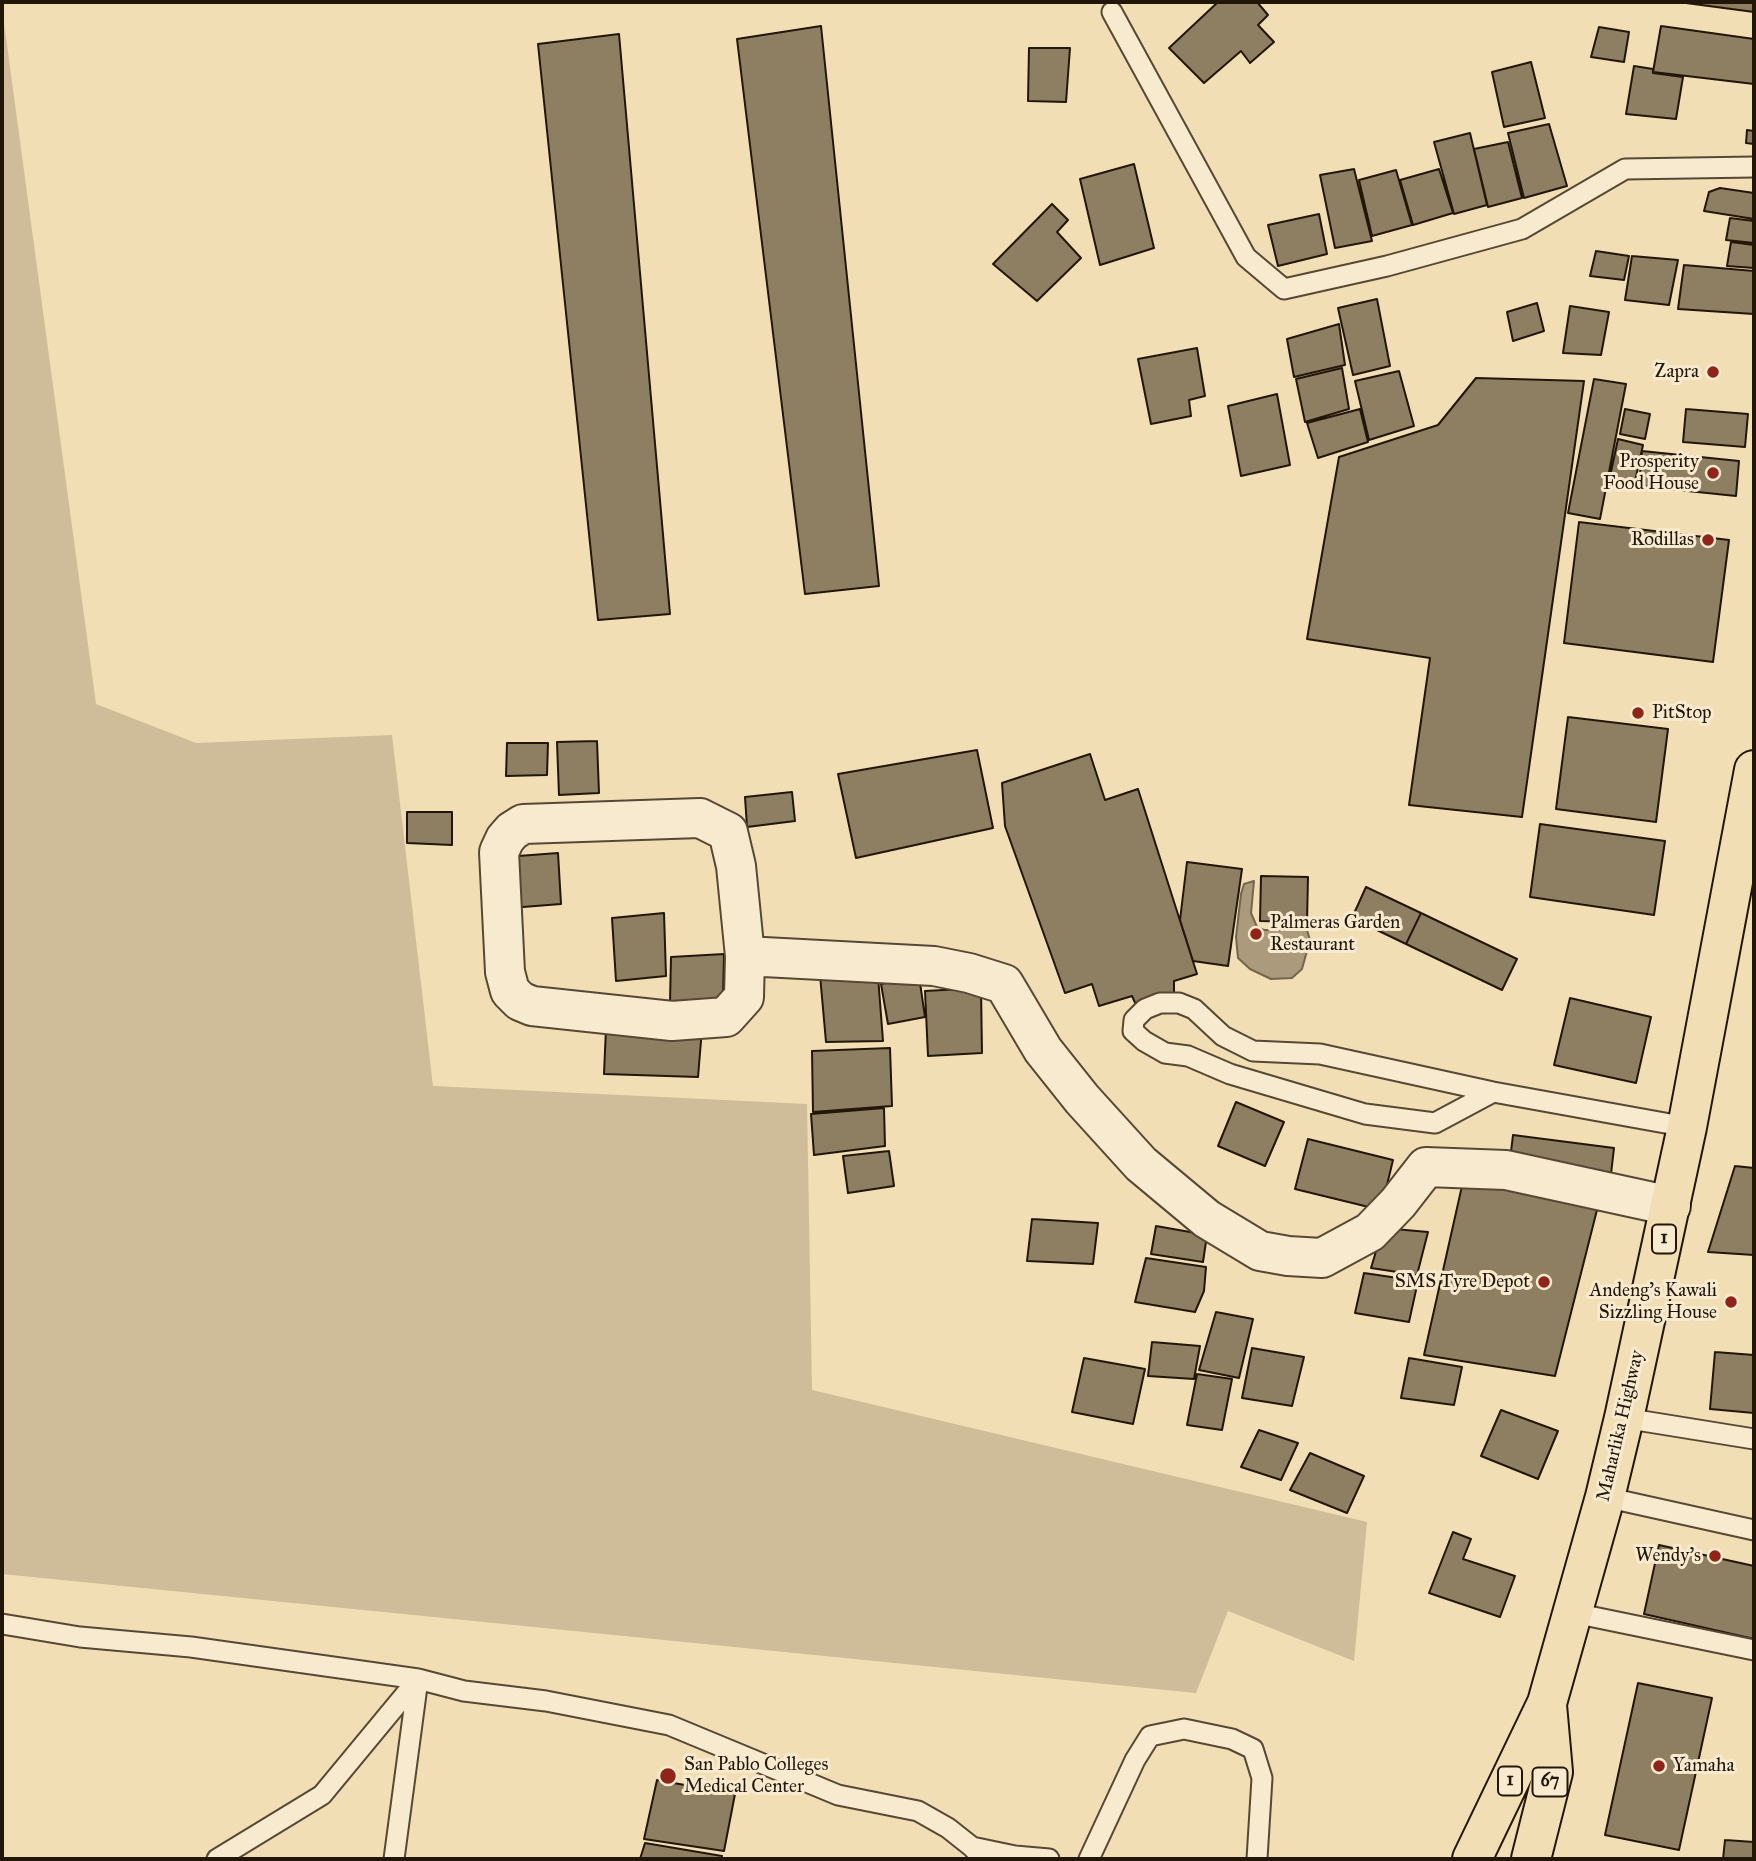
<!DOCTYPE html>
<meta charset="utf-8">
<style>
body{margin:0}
#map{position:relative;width:1756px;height:1861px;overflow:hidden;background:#f2deb5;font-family:"IM FELL Great Primer",serif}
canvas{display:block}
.frame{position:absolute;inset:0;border:4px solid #221609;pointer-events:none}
</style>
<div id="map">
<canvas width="1756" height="1861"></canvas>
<div class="frame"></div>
</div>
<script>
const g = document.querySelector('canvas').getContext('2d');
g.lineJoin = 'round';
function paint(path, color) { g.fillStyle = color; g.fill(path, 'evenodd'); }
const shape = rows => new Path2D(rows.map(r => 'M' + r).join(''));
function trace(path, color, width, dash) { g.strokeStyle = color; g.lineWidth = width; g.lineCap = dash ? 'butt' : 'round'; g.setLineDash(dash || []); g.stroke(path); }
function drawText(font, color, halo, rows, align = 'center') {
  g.font = font + ' "IM FELL Great Primer",serif'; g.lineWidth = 6; g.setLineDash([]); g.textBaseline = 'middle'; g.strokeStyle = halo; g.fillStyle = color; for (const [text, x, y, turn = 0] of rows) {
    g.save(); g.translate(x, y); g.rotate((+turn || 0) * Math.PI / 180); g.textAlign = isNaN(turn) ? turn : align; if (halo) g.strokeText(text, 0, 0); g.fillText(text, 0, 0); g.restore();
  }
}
const green = shape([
 [2,8,96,704,196,743,392,735,433,1086,807,1104,812,1390,1367,1522,1354,1661,1228,1611,1196,1693,2,1574]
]);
const water = shape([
 [1254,881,1251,913,1257,927,1264,930,1307,930,1310,940,1302,969,1292,978,1271,979,1250,969,1238,958,1236,937,1241,894,1244,884,1254,881]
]);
const building = shape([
 [1218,2,1257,2,1268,15,1258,25,1274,42,1250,63,1241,51,1204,83,1169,48,1218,2],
 [1687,2,1754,2,1754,12,1686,3,1687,2],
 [821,26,879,586,805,594,737,39,821,26],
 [1661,26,1754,39,1754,84,1653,72,1661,26],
 [1599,27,1629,32,1624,62,1591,57,1599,27],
 [619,34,670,614,598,620,538,44,619,34],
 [1029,48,1070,48,1066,102,1028,101,1029,48],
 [1531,62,1545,118,1504,127,1492,72,1531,62],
 [1634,66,1653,69,1653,73,1683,77,1676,119,1626,114,1634,66],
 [1549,124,1567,186,1524,198,1508,133,1549,124],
 [1747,130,1754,131,1754,144,1746,143,1747,130],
 [1470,133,1487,205,1454,214,1434,142,1470,133],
 [1508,142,1522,198,1488,207,1474,149,1508,142],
 [1134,164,1154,248,1100,265,1080,179,1134,164],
 [1354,169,1372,241,1335,248,1320,175,1354,169],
 [1439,169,1453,213,1413,225,1400,180,1439,169],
 [1396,170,1412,225,1372,236,1359,180,1396,170],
 [1720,188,1754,193,1754,219,1704,211,1709,192,1720,188],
 [1052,204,1068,220,1057,232,1081,258,1037,301,993,264,1052,204],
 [1319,214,1327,254,1278,266,1268,225,1319,214],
 [1730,218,1754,221,1754,243,1726,240,1730,218],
 [1731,242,1754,245,1754,268,1727,266,1731,242],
 [1596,251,1629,256,1624,280,1590,276,1596,251],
 [1632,256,1678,260,1669,305,1625,300,1632,256],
 [1684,265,1754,271,1754,314,1678,309,1684,265],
 [1377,299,1390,366,1353,375,1338,308,1377,299],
 [1537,303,1544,331,1513,341,1507,312,1537,303],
 [1570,306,1609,312,1601,355,1563,353,1570,306],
 [1339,324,1345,365,1294,377,1287,339,1339,324],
 [1197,348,1205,396,1189,400,1191,416,1151,424,1138,359,1197,348],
 [1342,368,1349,409,1305,422,1296,379,1342,368],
 [1399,371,1414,426,1369,440,1355,381,1399,371],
 [1476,378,1584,381,1522,817,1409,805,1430,658,1307,639,1339,457,1438,425,1476,378],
 [1594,379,1626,384,1600,519,1568,513,1594,379],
 [1277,394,1290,465,1241,476,1228,406,1277,394],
 [1360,409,1368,442,1318,458,1307,423,1360,409],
 [1625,409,1650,414,1645,439,1620,434,1625,409],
 [1686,409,1748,414,1745,447,1683,442,1686,409],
 [1618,439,1643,445,1634,486,1609,481,1618,439],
 [1642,451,1739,461,1736,496,1639,486,1642,451],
 [1579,522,1729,540,1713,662,1564,643,1579,522],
 [1568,717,1668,729,1656,822,1556,809,1568,717],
 [597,741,599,793,559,795,557,742,597,741],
 [507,743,548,743,547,775,506,776,507,743],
 [977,750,993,828,856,858,838,774,977,750],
 [1090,754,1105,800,1138,789,1197,974,1174,981,1174,996,1137,1007,1132,996,1099,1006,1092,984,1065,993,1005,826,1002,783,1090,754],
 [792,792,795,821,747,827,745,797,792,792],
 [407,812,452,812,452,845,407,843,407,812],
 [1540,824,1665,841,1654,915,1530,897,1540,824],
 [558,853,561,904,510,908,505,857,558,853],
 [1187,862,1242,869,1228,966,1193,961,1180,920,1187,862],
 [1261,876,1308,877,1307,922,1260,921,1261,876],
 [1366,887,1421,913,1406,944,1352,918,1366,887],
 [664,913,666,976,616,981,612,918,664,913],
 [1421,913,1517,959,1502,990,1406,944,1421,913],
 [724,954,723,998,670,1002,671,957,724,954],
 [820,975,878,976,883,1041,826,1042,820,975],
 [919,976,925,1017,888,1024,881,984,919,976],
 [981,988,982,1053,928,1056,925,991,981,988],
 [1570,998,1651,1017,1636,1083,1554,1065,1570,998],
 [606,1028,702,1029,698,1077,604,1074,606,1028],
 [890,1048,892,1106,813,1112,812,1051,890,1048],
 [1236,1102,1284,1122,1265,1166,1218,1146,1236,1102],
 [884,1108,885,1146,814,1155,811,1114,884,1108],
 [1513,1135,1614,1148,1611,1174,1510,1160,1513,1135],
 [1308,1139,1393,1160,1381,1210,1295,1189,1308,1139],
 [889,1151,894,1186,848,1193,843,1156,889,1151],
 [1735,1166,1754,1168,1754,1255,1708,1252,1735,1166],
 [1464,1177,1600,1198,1555,1376,1424,1355,1464,1177],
 [1032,1219,1098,1223,1093,1264,1027,1261,1032,1219],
 [1156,1226,1207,1235,1203,1262,1151,1254,1156,1226],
 [1383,1228,1428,1232,1417,1275,1371,1268,1383,1228],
 [1146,1258,1206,1267,1204,1291,1195,1312,1135,1302,1146,1258],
 [1364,1273,1418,1281,1409,1322,1355,1313,1364,1273],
 [1216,1312,1253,1319,1239,1378,1199,1370,1216,1312],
 [1152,1342,1200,1346,1194,1379,1148,1376,1152,1342],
 [1252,1348,1304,1357,1292,1406,1242,1398,1252,1348],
 [1715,1352,1754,1355,1754,1413,1710,1409,1715,1352],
 [1084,1358,1145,1369,1133,1424,1072,1412,1084,1358],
 [1409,1358,1462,1367,1454,1405,1401,1398,1409,1358],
 [1197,1374,1232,1379,1222,1430,1187,1425,1197,1374],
 [1501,1410,1558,1431,1538,1479,1481,1456,1501,1410],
 [1259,1430,1298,1443,1281,1480,1241,1467,1259,1430],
 [1310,1453,1364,1476,1347,1513,1290,1490,1310,1453],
 [1453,1532,1471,1539,1463,1559,1515,1576,1500,1617,1429,1593,1453,1532],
 [1659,1545,1754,1566,1754,1639,1644,1614,1659,1545],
 [1638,1683,1712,1698,1679,1850,1605,1835,1638,1683],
 [657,1780,735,1794,724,1851,644,1839,657,1780],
 [1725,1840,1754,1842,1754,1859,1723,1859,1725,1840],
 [645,1843,722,1856,721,1859,640,1859,645,1843]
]);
const lane = shape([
 [1112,12,1246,257,1284,289,1387,266,1522,229,1625,169,1754,167],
 [1493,1092,1435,1123,1365,1114,1230,1074,1188,1056,1165,1053,1144,1041,1133,1031,1134,1020,1145,1009,1160,1003,1179,1003,1194,1009,1223,1036,1253,1051,1320,1054,1493,1092,1687,1127],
 [1624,1418,1754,1439],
 [1605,1497,1754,1530],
 [1574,1613,1754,1650],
 [2,1624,80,1637,191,1647,418,1679,394,1859],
 [972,1847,1015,1856,1049,1859],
 [217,1859,322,1795,418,1679,464,1691,546,1701,669,1725,838,1795,918,1811,948,1828,972,1847,983,1859],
 [1089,1859,1135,1760,1150,1736,1184,1729,1232,1739,1253,1749,1262,1778,1257,1859]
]);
const street = shape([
 [700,818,728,832,736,866,745,956,744,997,726,1017,672,1021,532,1006,520,1001,510,991,505,972,499,852,505,839,512,831,523,824,700,818],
 [745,956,934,966,969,973,1004,984,1043,1050,1082,1099,1141,1164,1207,1219,1260,1251,1288,1256,1322,1258,1370,1232,1398,1203,1426,1167,1506,1170,1671,1206]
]);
const primary = shape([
 [1472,1859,1547,1703,1605,1497,1624,1418,1687,1127,1754,770],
 [1531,1859,1553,1772,1547,1705]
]);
const markers = [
 [1713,372,7,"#8f2418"],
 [1713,473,7,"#8f2418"],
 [1708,540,7,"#8f2418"],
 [1638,713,7,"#8f2418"],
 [1256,934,7,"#8f2418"],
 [1544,1282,7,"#8f2418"],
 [1731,1302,7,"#8f2418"],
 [1715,1556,7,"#8f2418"],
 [1659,1766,7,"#8f2418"],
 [668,1776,9,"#8f2418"]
];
const shields = [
 [1664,1239,24],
 [1510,1781,24],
 [1550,1782,35]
];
const shieldNames = [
 ["1",1664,1239],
 ["1",1510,1781],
 ["67",1550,1782]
];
const poiNames = [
 ["Zapra",1699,372],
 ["Prosperity",1699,462],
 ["Food House",1699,484],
 ["Rodillas",1694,540],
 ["PitStop",1652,713,"left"],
 ["Palmeras Garden",1270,923,"left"],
 ["Restaurant",1270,945,"left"],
 ["SMS Tyre Depot",1530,1282],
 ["Andeng’s Kawali",1717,1291],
 ["Sizzling House",1717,1313],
 ["Wendy's",1701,1556],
 ["San Pablo Colleges",684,1765,"left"],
 ["Medical Center",684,1787,"left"],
 ["Yamaha",1673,1766,"left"]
];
const streetNames = [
 ["Maharlika Highway",1621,1426,-77]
];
paint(green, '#cfbc98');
paint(water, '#ab9a7b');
trace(water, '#74654d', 2);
paint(building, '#8e7e62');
trace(building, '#221609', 2);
trace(lane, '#564834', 23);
trace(street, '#564834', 42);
trace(primary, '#221609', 42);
trace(lane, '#f7eacf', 19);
trace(street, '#f7eacf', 38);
trace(primary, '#f2deb5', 38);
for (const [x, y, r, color] of markers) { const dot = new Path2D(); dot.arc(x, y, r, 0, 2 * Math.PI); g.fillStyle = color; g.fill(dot); trace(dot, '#f7eacf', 2.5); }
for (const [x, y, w] of shields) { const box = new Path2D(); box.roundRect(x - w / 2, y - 14.5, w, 29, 5); g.fillStyle = '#f7eacf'; g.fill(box); trace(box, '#221609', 2); }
drawText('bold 18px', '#221609', null, shieldNames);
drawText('19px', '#221609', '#f7eacf', poiNames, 'right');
drawText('19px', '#221609', '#f7eacf', streetNames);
</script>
